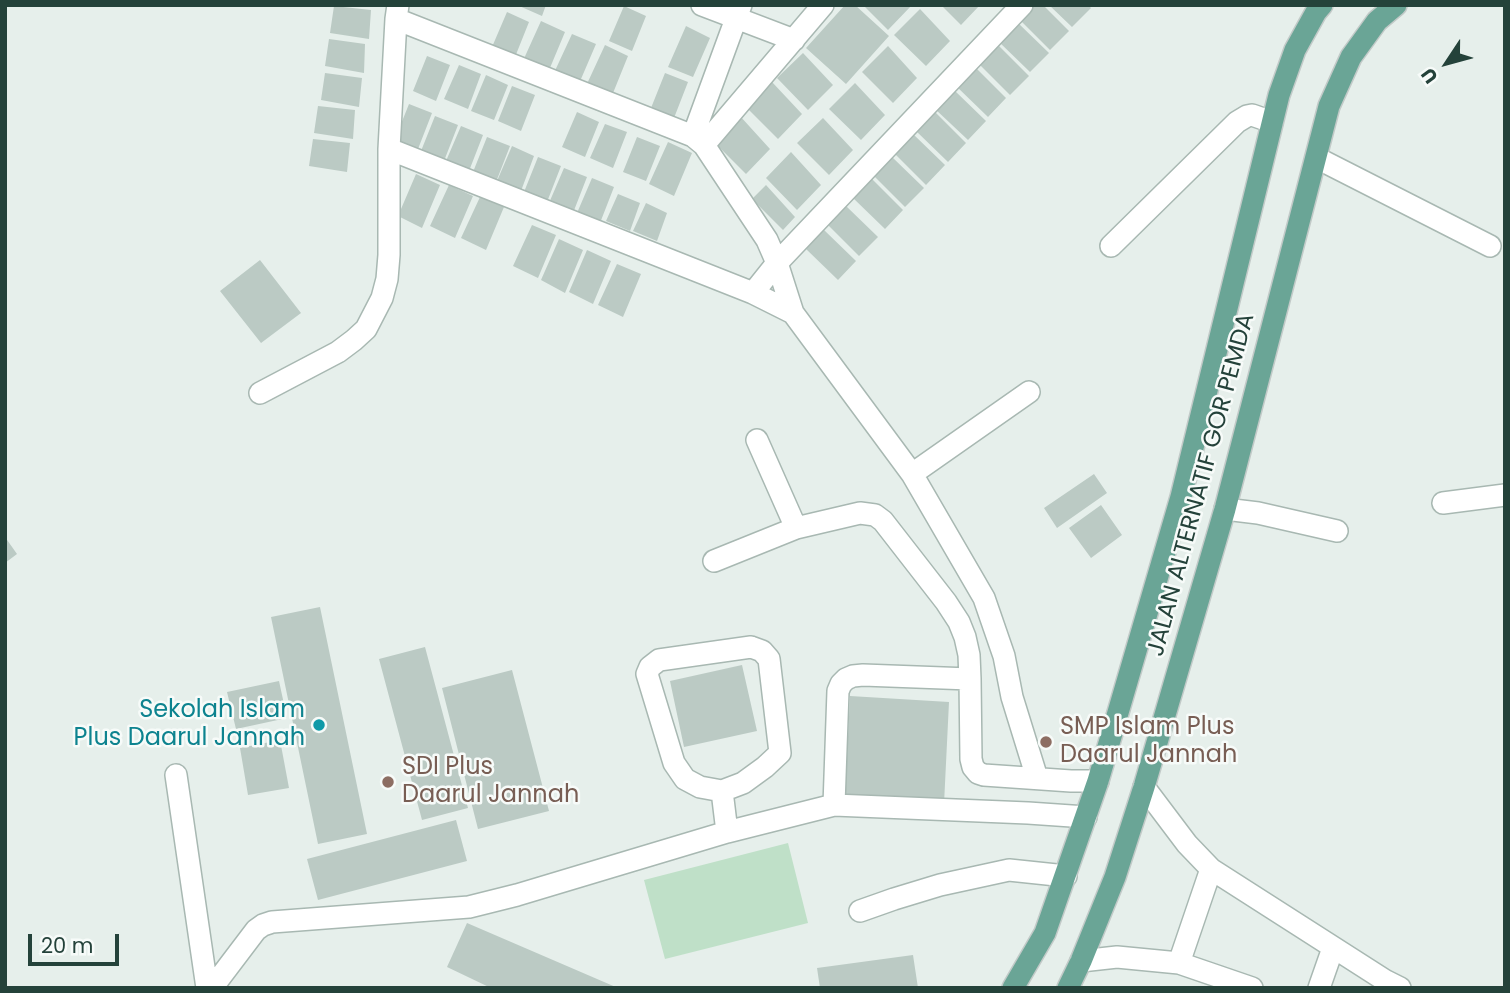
<!DOCTYPE html>
<style>
body{margin:0}
#map{position:relative;width:1510px;height:993px;overflow:hidden;background:#e6efeb;font-family:Poppins,sans-serif}
canvas{display:block}
.frame{position:absolute;inset:0;border:7px solid #24423a;pointer-events:none}
.north{position:absolute;left:1412px;top:28px;width:70px;height:70px;-webkit-text-stroke:5px #f7fbf9;paint-order:stroke;rotate:234deg;font-size:19px;font-weight:700;line-height:28px;text-align:center;color:#24423a}
.north::after{content:'';display:block;margin:auto;width:24px;height:32px;background:#24423a;clip-path:polygon(50% 0,100% 100%,50% 72%,0 100%)}
.scale{position:absolute;left:28px;top:934px;width:91px;height:32px;box-sizing:border-box;border:4px solid #24423a;border-top:0;padding-left:9px;font-size:21px;line-height:24px;white-space:nowrap;color:#24423a;-webkit-text-stroke:5px #f7fbf9;paint-order:stroke}
</style>
<div id="map">
<canvas width="1510" height="993"></canvas>
<div class="frame"></div>
<div class="north">U</div>
<div class="scale">20 m</div>
</div>
<script>
const g = document.querySelector('canvas').getContext('2d');
g.lineJoin = 'round';
function paint(path, color) { g.fillStyle = color; g.fill(path, 'evenodd'); }
const shape = rows => new Path2D(rows.map(r => 'M' + r).join(''));
function trace(path, color, width, dash) { g.strokeStyle = color; g.lineWidth = width; g.lineCap = dash ? 'butt' : 'round'; g.setLineDash(dash || []); g.stroke(path); }
function drawText(font, color, halo, rows, align = 'center') {
  g.font = font + ' Poppins,sans-serif'; g.lineWidth = 5; g.setLineDash([]); g.textBaseline = 'middle'; g.strokeStyle = halo; g.fillStyle = color; for (const [text, x, y, turn = 0] of rows) {
    g.save(); g.translate(x, y); g.rotate((+turn || 0) * Math.PI / 180); g.textAlign = isNaN(turn) ? turn : align; if (halo) g.strokeText(text, 0, 0); g.fillText(text, 0, 0); g.restore();
  }
}
const green = shape([
 [788,843,808,923,665,959,644,880]
]);
const building = shape([
 [517,5,546,5,542,16],
 [845,5,855,5,889,36,846,84,806,48],
 [863,5,912,5,888,30],
 [941,5,980,5,961,25],
 [1030,5,1043,5,1069,31,1050,50,1018,18],
 [1049,5,1088,5,1091,8,1072,27],
 [334,6,371,10,369,39,330,33],
 [624,6,646,16,632,51,609,41],
 [920,9,950,41,926,66,894,35],
 [507,12,529,22,515,57,492,47],
 [541,21,565,32,547,75,522,63],
 [1016,21,1049,53,1030,72,997,40],
 [686,26,710,38,693,77,668,67],
 [572,34,596,44,578,86,553,75],
 [329,39,365,44,364,73,325,66],
 [996,43,1029,76,1010,95,978,63],
 [605,45,628,56,611,98,586,86],
 [888,46,917,78,893,103,862,72],
 [803,53,833,85,808,110,777,78],
 [427,56,450,65,436,101,413,91],
 [459,65,481,74,468,109,444,99],
 [974,66,1006,98,988,117,955,85],
 [325,73,362,78,359,107,321,100],
 [665,73,688,82,674,118,651,108],
 [486,75,508,85,494,120,471,111],
 [772,82,802,114,778,139,746,107],
 [855,83,885,115,861,140,829,109],
 [512,86,535,95,521,131,498,121],
 [953,89,986,121,968,140,934,108],
 [409,104,432,113,418,149,395,139],
 [318,106,355,110,353,139,314,133],
 [934,111,966,143,948,162,915,130],
 [577,112,599,122,585,157,562,147],
 [435,116,458,125,444,161,421,151],
 [740,116,770,149,746,174,714,142],
 [823,118,853,150,829,175,797,143],
 [605,124,627,132,613,168,590,158],
 [461,126,483,135,469,171,446,161],
 [912,133,945,165,926,185,894,153],
 [487,137,510,146,496,182,473,172],
 [637,137,660,146,646,181,623,172],
 [313,139,350,143,347,172,309,166],
 [668,142,692,153,674,196,649,184],
 [512,146,534,156,521,191,497,181],
 [791,152,821,185,797,210,766,178],
 [891,156,924,188,905,207,873,175],
 [538,157,561,166,547,202,524,192],
 [564,168,587,177,573,213,549,203],
 [416,174,440,185,422,228,398,216],
 [592,178,614,187,600,223,577,213],
 [871,178,903,210,885,229,852,197],
 [449,185,473,196,455,238,430,226],
 [766,185,795,217,783,230,752,199],
 [618,194,640,203,630,231,606,221],
 [480,197,504,207,486,250,461,238],
 [646,203,667,213,657,241,633,231],
 [845,205,878,237,859,256,827,224],
 [532,225,556,235,538,278,513,266],
 [823,229,856,261,838,280,805,248],
 [559,239,583,250,565,293,541,280],
 [587,250,611,261,593,304,569,292],
 [260,260,301,313,261,343,220,291],
 [617,264,641,274,623,317,598,305],
 [1094,474,1107,493,1057,528,1044,508],
 [1101,505,1122,535,1091,558,1069,528],
 [5,537,17,554,5,563],
 [320,607,367,834,318,844,271,617],
 [425,647,468,808,422,820,379,659],
 [742,665,757,731,684,747,670,681],
 [512,670,549,811,478,829,442,688],
 [279,681,287,718,236,729,227,692],
 [850,696,949,702,944,804,845,798],
 [280,740,289,788,248,795,240,748],
 [456,820,467,861,318,900,307,859],
 [467,923,618,988,491,988,447,967],
 [913,955,918,988,820,988,817,968]
]);
const minor = shape([
 [702,5,794,40],
 [396,19,693,136,704,145,767,240,777,263,793,313,912,474,984,598,1004,656,1012,697,1037,778],
 [693,136,741,5],
 [704,145,823,5],
 [389,149,753,293,793,313],
 [1317,158,1490,246],
 [1111,246,1237,122,1247,116,1252,115,1272,122],
 [753,293,777,263,1022,5],
 [260,393,338,352,354,340,366,329,382,298,387,279,389,255,389,149,396,19,398,5],
 [757,440,796,528],
 [912,474,1029,392],
 [1443,503,1505,495],
 [1225,509,1258,513,1337,531],
 [714,561,796,528,860,513,875,515,883,521,946,602,959,622,965,637,969,655,970,679,971,759,973,767,978,773,984,775,1071,781,1098,781],
 [751,647,762,651,769,659,780,753,765,767,743,783,722,791,700,787,685,779,674,763,647,674,650,667,659,660,751,647],
 [176,775,207,988],
 [1144,787,1187,844,1211,869,1386,981,1400,988],
 [722,791,727,832],
 [834,805,838,691,841,684,846,679,853,676,863,675,970,679],
 [860,911,894,899,940,885,1009,870,1066,876],
 [1081,961,1117,957,1179,963,1252,988],
 [1179,963,1211,869],
 [212,988,256,930,263,925,272,922,469,907,517,895,727,832,834,805,1028,813,1086,817],
 [1319,988,1333,948]
]);
const major = shape([
 [1013,988,1045,933,1098,781,1181,497,1279,95,1295,50,1316,12,1322,5],
 [1068,988,1081,961,1115,877,1144,787,1225,509,1329,106,1351,57,1377,21,1396,5]
]);
const markers = [
 [319,725,7,"#0f9aa8"],
 [1046,742,7,"#8d6e63"],
 [388,782,7,"#8d6e63"]
];
const streetNames = [
 ["JALAN ALTERNATIF GOR PEMDA",1202,485,-75]
];
const cultureNames = [
 ["Sekolah Islam",305,711],
 ["Plus Daarul Jannah",305,739]
];
const educationNames = [
 ["SMP Islam Plus",1060,728],
 ["Daarul Jannah",1060,756],
 ["SDI Plus",402,768],
 ["Daarul Jannah",402,796]
];
paint(green, '#bfe0c8');
paint(building, '#bbcac4');
trace(minor, '#a8b8b2', 24);
trace(major, '#c2cac8', 24);
trace(minor, '#fff', 21);
trace(major, '#6aa596', 21);
for (const [x, y, r, color] of markers) { const dot = new Path2D(); dot.arc(x, y, r, 0, 2 * Math.PI); g.fillStyle = color; g.fill(dot); trace(dot, '#f7fbf9', 2.5); }
drawText('24px', '#24423a', '#f7fbf9', streetNames);
drawText('24px', '#0d838f', '#f7fbf9', cultureNames, 'right');
drawText('24px', '#785e54', '#f7fbf9', educationNames, 'left');
</script>
